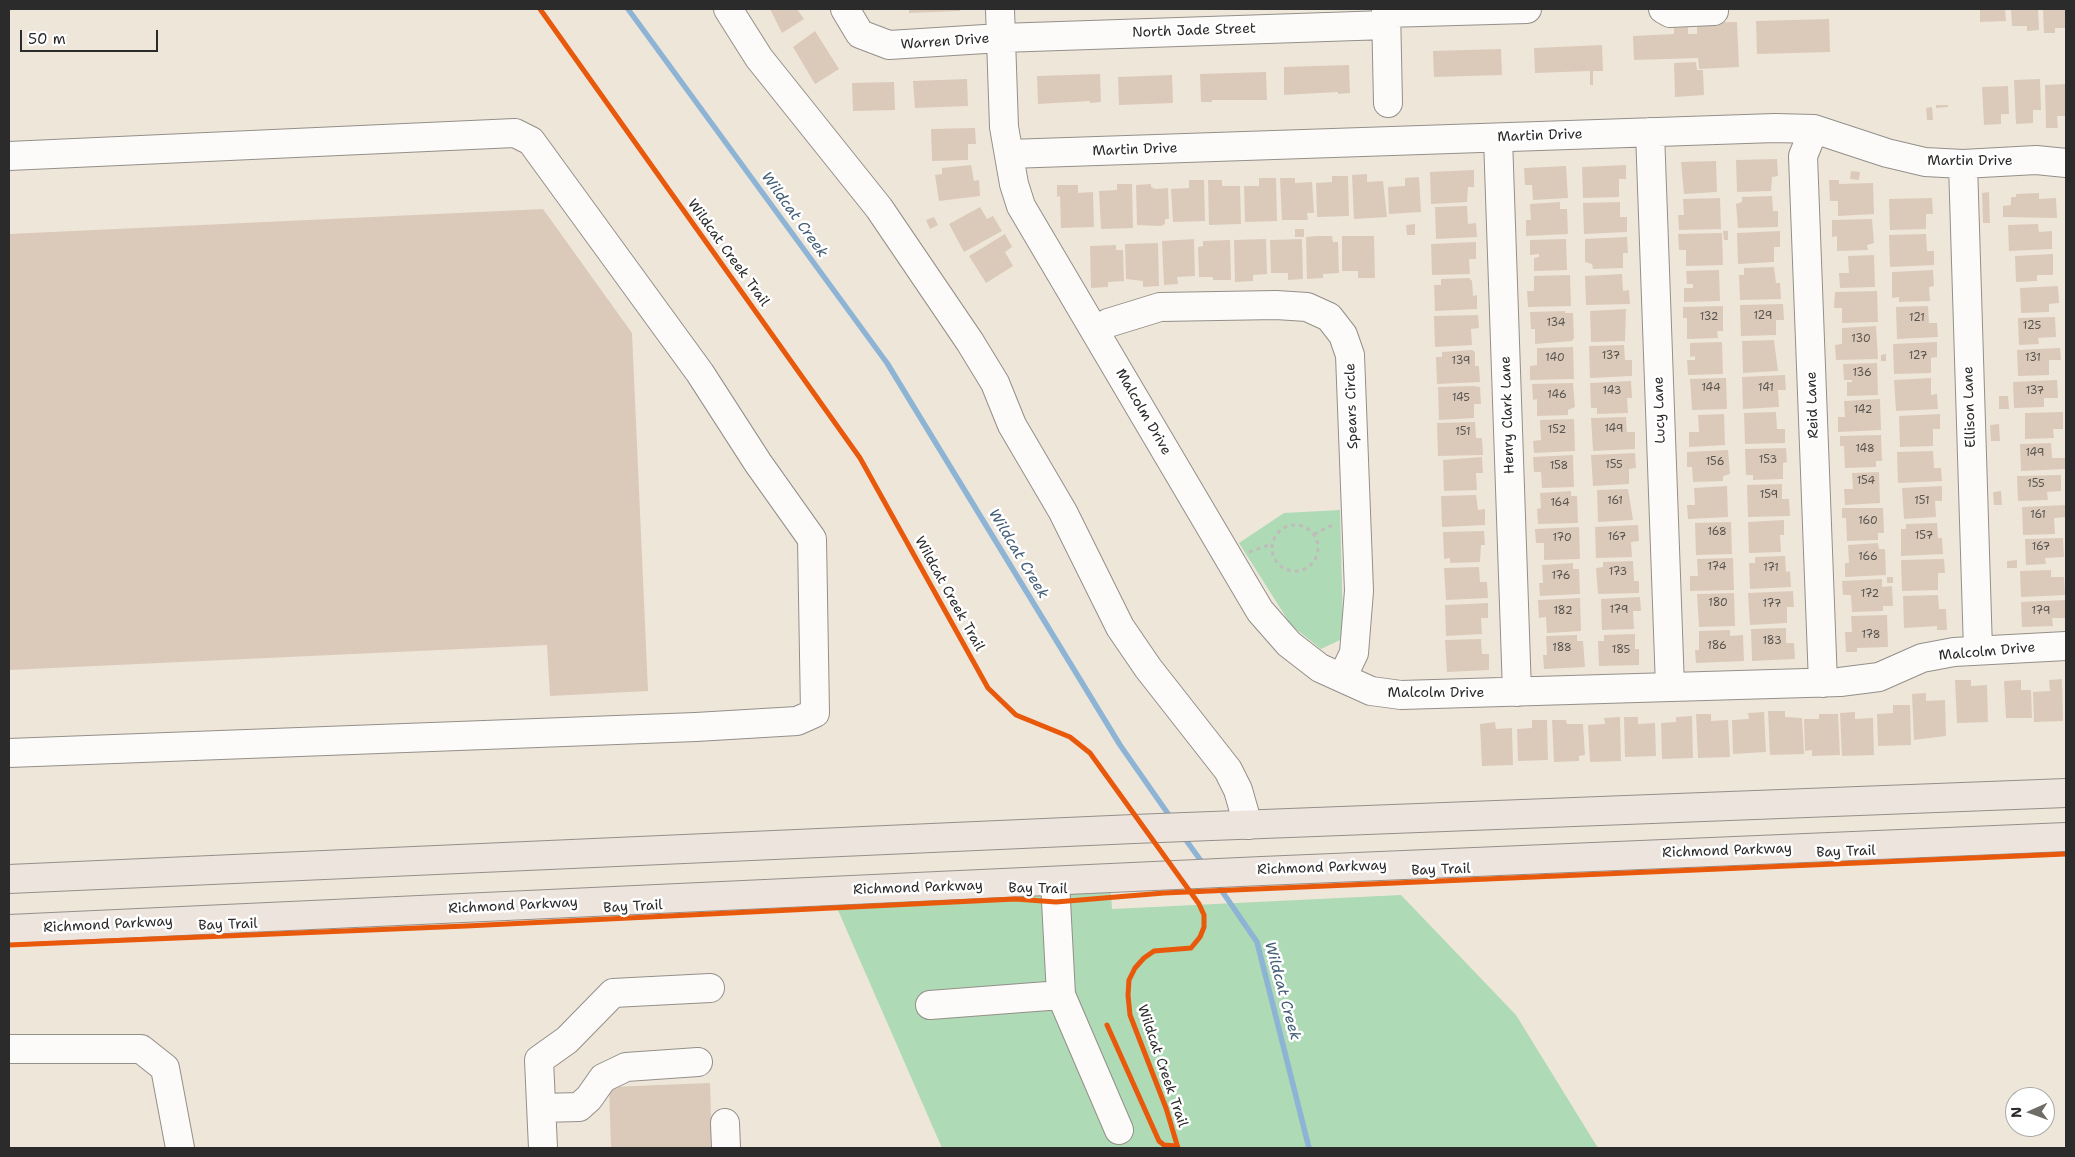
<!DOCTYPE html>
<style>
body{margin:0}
#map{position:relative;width:2075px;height:1157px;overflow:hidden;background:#efe6da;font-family:"Shantell Sans",sans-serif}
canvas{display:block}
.frame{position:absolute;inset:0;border:10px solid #2b2b2b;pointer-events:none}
.north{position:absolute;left:2005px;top:1087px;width:50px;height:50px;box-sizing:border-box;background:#fff;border:1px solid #aaa;border-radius:50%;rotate:268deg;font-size:14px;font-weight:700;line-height:20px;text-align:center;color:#2b2b2b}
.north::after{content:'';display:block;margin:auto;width:18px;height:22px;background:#706c68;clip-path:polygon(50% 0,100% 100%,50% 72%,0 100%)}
.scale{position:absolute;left:20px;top:30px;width:138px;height:22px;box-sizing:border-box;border:2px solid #2b2b2b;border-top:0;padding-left:6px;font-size:15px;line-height:18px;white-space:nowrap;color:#2b2b2b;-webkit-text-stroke:4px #fff;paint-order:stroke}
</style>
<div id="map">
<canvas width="2075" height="1157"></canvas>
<div class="frame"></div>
<div class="north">N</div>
<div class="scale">50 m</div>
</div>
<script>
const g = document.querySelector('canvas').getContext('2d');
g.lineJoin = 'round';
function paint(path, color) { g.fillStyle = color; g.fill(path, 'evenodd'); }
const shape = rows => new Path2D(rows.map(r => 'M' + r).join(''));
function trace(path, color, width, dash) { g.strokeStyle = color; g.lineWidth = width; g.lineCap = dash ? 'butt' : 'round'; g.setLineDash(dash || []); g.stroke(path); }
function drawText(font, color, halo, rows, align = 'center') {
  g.font = font + ' "Shantell Sans",sans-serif'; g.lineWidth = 5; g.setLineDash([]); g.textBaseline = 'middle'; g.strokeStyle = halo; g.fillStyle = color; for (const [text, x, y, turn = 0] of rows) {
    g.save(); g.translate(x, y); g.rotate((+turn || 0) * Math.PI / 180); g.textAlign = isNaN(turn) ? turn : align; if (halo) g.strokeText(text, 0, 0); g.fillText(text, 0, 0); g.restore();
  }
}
const green = shape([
 [1340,510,1343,624,1340,640,1321,649,1291,625,1239,543,1284,513],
 [1110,878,1112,909,1401,895,1516,1015,1598,1148,942,1148,830,892]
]);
const stream = shape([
 [628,9,887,363,1120,745,1171,818],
 [1183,836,1204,865],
 [1215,881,1257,942,1309,1148]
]);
const building = shape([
 [770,9,797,9,804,19,782,33],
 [909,9,960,9,960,11,909,13],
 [1980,9,2005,9,2006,21,1980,22],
 [2011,9,2038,9,2039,30,2027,31,2027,26,2012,26],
 [2043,9,2066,9,2066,28,2055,28,2055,33,2044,33],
 [1829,19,1830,52,1757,54,1756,21],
 [1737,22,1739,67,1699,69,1698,58,1634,60,1633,36,1674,34,1674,28,1688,27,1688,34,1697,34,1697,23],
 [815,31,839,69,815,84,793,47],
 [1602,45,1603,71,1593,71,1593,85,1590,85,1590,71,1535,73,1534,48],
 [1501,49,1502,75,1434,77,1433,51],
 [1696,62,1697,70,1703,70,1704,95,1675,97,1674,63],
 [1349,65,1350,93,1338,94,1338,92,1284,95,1284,67],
 [1266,72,1267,100,1212,100,1212,102,1201,102,1200,74],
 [1100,74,1101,102,1090,103,1090,101,1038,104,1037,76],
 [1172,75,1173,103,1119,105,1118,77],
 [967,79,968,106,915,108,913,81],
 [2040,79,2041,110,2033,110,2033,123,2016,124,2014,80],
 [894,82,895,110,853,111,852,83],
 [2066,84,2066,116,2057,116,2058,128,2046,128,2045,85],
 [2008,86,2009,114,2001,114,2001,124,1984,125,1982,87],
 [1936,105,1948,105,1948,107,1936,108],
 [1932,107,1933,120,1927,120,1926,108],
 [975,128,976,144,968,144,968,160,932,161,931,129],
 [1777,159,1778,176,1772,177,1771,191,1737,192,1736,160],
 [1716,161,1717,192,1684,194,1681,162],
 [971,165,974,181,979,180,980,196,939,201,935,175,942,174,942,168],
 [1626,165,1626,179,1619,179,1619,197,1583,198,1582,167],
 [1566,166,1568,198,1533,200,1532,185,1525,185,1524,168],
 [1474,170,1474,187,1468,187,1467,202,1431,204,1430,172],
 [1851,171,1860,172,1859,180,1850,179],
 [1367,174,1367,182,1383,181,1387,217,1354,219,1352,175],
 [1332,176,1348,176,1349,216,1317,217,1316,183,1332,182],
 [1419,177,1421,212,1389,214,1388,187,1405,186,1405,178],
 [1259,178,1276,178,1277,221,1245,222,1244,186,1259,186],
 [1280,178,1295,178,1295,183,1312,182,1314,213,1307,213,1308,220,1282,220],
 [1189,180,1204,180,1205,221,1173,222,1171,189,1189,188],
 [1208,180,1222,180,1222,186,1240,186,1241,224,1209,225],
 [1829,180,1839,180,1839,184,1873,183,1874,214,1838,216,1838,201,1830,201],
 [1117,184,1132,184,1133,228,1101,229,1099,191,1117,190],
 [1151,184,1151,187,1155,189,1168,188,1169,219,1165,219,1165,224,1161,226,1137,225,1136,185],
 [1057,185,1078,185,1078,193,1093,192,1094,227,1061,228,1060,196,1057,197],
 [1989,192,1990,223,1983,223,1982,193],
 [2039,193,2039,199,2056,198,2057,218,2003,217,2003,206,2011,205,2011,197,2016,197,2016,194],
 [1772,196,1773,211,1778,211,1778,227,1738,228,1736,204,1742,202,1742,197],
 [1720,198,1721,229,1679,230,1678,215,1684,215,1683,199],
 [1932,198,1933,214,1926,214,1926,229,1890,230,1889,199],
 [1560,202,1560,209,1567,209,1568,234,1526,236,1526,220,1531,220,1530,204],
 [1620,202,1620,217,1627,217,1627,232,1584,234,1583,203],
 [1467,206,1468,224,1476,223,1477,237,1436,239,1435,207],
 [980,207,987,219,993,216,1002,231,964,252,949,224],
 [543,209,632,333,648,691,550,696,547,645,9,670,9,234],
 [934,217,938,225,930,229,926,220],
 [1872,219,1874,243,1867,245,1868,250,1837,251,1837,236,1832,237,1832,220],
 [1415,224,1415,235,1407,235,1406,225],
 [2038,224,2039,232,2052,231,2052,249,2009,251,2008,225],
 [1295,229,1304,229,1304,237,1295,237],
 [1723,231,1728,231,1728,240,1724,240],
 [1780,231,1780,247,1774,247,1774,262,1738,264,1737,233],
 [1722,233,1723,265,1686,266,1686,250,1679,250,1678,234],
 [1005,234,1012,247,1005,252,1013,266,986,283,969,256],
 [1926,234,1927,251,1934,251,1934,265,1890,267,1889,235],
 [1317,236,1332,236,1333,242,1338,242,1339,273,1323,274,1323,278,1307,279,1306,237],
 [1342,236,1374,236,1375,278,1358,278,1358,271,1342,271],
 [1627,237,1628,253,1623,253,1623,268,1593,269,1592,264,1585,262,1585,239],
 [1194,239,1195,276,1177,277,1178,284,1164,285,1162,241],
 [1266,239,1267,274,1253,275,1253,281,1235,282,1234,240],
 [1302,239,1303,279,1288,280,1288,273,1271,273,1270,240],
 [1566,239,1567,270,1534,271,1534,258,1539,257,1539,254,1530,255,1530,240],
 [1230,240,1231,280,1213,280,1213,277,1199,277,1198,247,1203,246,1203,241],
 [1476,242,1476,259,1469,259,1470,274,1432,275,1431,244],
 [1158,243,1159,286,1143,287,1143,281,1126,279,1125,244],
 [1116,245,1116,250,1123,250,1124,281,1108,282,1108,287,1091,288,1090,246],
 [2053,254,2053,275,2037,275,2037,281,2016,282,2015,256],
 [1874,255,1875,287,1840,288,1839,273,1849,273,1848,256],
 [1774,267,1776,283,1780,283,1781,299,1740,300,1739,275,1744,275,1744,268],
 [1719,270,1720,301,1684,302,1684,288,1693,288,1693,284,1687,284,1686,271],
 [1933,270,1934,286,1929,287,1930,301,1899,302,1899,297,1892,298,1892,272],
 [1622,274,1623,291,1629,290,1630,304,1586,305,1585,276],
 [1570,275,1571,306,1528,307,1527,291,1534,291,1534,276],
 [1469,278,1472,281,1473,296,1477,295,1477,309,1435,311,1434,285,1441,285,1441,279],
 [2058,286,2059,303,2049,304,2049,312,2021,313,2020,288],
 [1877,291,1878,322,1842,323,1842,308,1834,308,1835,292],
 [1783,304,1784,320,1776,320,1776,335,1741,336,1740,305],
 [1723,306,1723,331,1717,331,1718,338,1687,339,1687,318,1683,318,1683,307],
 [1928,306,1929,323,1937,323,1938,337,1897,339,1896,307],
 [1626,309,1625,341,1591,342,1590,311],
 [1565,311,1565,313,1573,313,1574,338,1572,341,1535,344,1535,329,1531,329,1530,312],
 [1478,315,1479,328,1471,329,1472,345,1435,347,1434,316],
 [2055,317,2056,337,2038,338,2039,344,2019,345,2018,318],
 [1876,326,1878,359,1836,360,1835,345,1842,344,1842,328],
 [1774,340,1778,371,1743,373,1742,341],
 [1722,342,1723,374,1688,375,1687,360,1695,360,1695,356,1690,357,1690,343],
 [1937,342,1937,357,1931,358,1931,373,1894,374,1893,344],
 [1624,345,1625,360,1632,360,1632,376,1590,378,1589,346],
 [1573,347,1574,379,1530,380,1530,366,1537,365,1537,348],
 [2060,348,2061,360,2049,360,2049,375,2018,376,2017,350],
 [1472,350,1475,352,1475,366,1479,366,1480,382,1437,384,1436,357,1442,357,1442,352],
 [1886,354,1886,361,1881,361,1881,355],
 [1877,363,1878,395,1847,396,1847,382,1852,382,1852,380,1844,380,1843,364],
 [1785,375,1786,390,1778,390,1779,407,1743,409,1742,377],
 [1726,378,1727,409,1692,410,1690,379],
 [1931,378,1931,395,1937,394,1938,409,1896,411,1894,380],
 [2057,380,2058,398,2044,398,2044,407,2014,408,2013,382],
 [1631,381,1632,398,1627,398,1628,413,1597,414,1597,408,1591,408,1590,383],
 [1573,383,1575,407,1568,410,1568,415,1537,416,1537,399,1533,400,1532,384],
 [1473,386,1480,387,1481,404,1474,404,1474,418,1439,420,1438,387],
 [1999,396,2008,396,2009,409,1999,409],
 [1880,399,1881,430,1838,432,1838,417,1845,417,1844,401],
 [1776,412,1777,429,1785,429,1785,443,1745,444,1744,413],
 [2063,412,2063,429,2053,429,2054,438,2025,439,2025,413],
 [1724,414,1725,445,1689,447,1689,432,1699,432,1698,415],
 [1940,414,1940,429,1933,429,1933,446,1900,447,1899,416],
 [1626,417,1627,432,1635,432,1635,449,1593,451,1591,418],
 [1574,419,1575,451,1534,453,1533,441,1541,440,1540,420],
 [1475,422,1476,438,1482,438,1483,455,1438,456,1437,423],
 [1999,424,2000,441,1991,441,1990,425],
 [1881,435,1882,461,1876,461,1876,467,1845,468,1844,446,1840,446,1840,436],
 [2051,443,2052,458,2065,458,2065,469,2021,471,2020,444],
 [1786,448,1787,462,1783,463,1783,479,1753,480,1753,475,1746,475,1745,449],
 [1728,450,1730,474,1723,476,1723,481,1693,482,1692,467,1687,467,1687,452],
 [1933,451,1934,468,1941,468,1942,481,1898,483,1897,452],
 [1635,453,1636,468,1629,469,1629,484,1593,486,1591,455],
 [1573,455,1574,487,1542,488,1541,472,1534,472,1533,457],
 [1482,457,1483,473,1476,473,1477,490,1444,491,1443,460],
 [1879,472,1880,503,1845,505,1844,489,1853,489,1852,473],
 [2061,475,2061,491,2047,492,2048,500,2018,501,2017,476],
 [1782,484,1782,499,1789,499,1790,516,1748,517,1747,485],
 [1727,486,1728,517,1688,519,1687,505,1695,505,1694,488],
 [1942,486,1942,501,1935,501,1936,517,1904,519,1902,488],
 [1628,489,1633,520,1598,522,1597,490],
 [1571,491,1571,496,1577,496,1578,523,1538,524,1537,509,1541,508,1540,493],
 [2001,491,2002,505,1994,505,1993,492],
 [1476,495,1478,510,1485,509,1485,525,1442,527,1441,496],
 [2066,505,2066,517,2054,518,2055,534,2023,535,2022,507],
 [1842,508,1883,508,1884,533,1878,533,1878,540,1847,541,1846,518,1842,518],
 [1784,520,1784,535,1780,535,1781,552,1749,553,1748,522],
 [1731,522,1732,554,1696,555,1695,523],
 [1937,523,1938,538,1942,538,1943,554,1901,556,1901,529,1906,529,1906,524],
 [1638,525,1639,541,1631,542,1632,557,1596,558,1595,527],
 [1579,527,1580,559,1544,560,1544,543,1536,543,1535,529],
 [1484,531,1485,545,1481,545,1480,562,1450,563,1450,558,1444,559,1443,532],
 [2063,538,2064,557,2045,558,2046,564,2026,565,2025,539],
 [1878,543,1879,549,1885,549,1886,575,1845,577,1845,563,1849,563,1848,545],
 [1785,556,1786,572,1790,571,1791,587,1750,589,1749,563,1755,563,1755,557],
 [1733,558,1734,590,1690,591,1690,576,1698,576,1697,559],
 [1944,559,1945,573,1938,573,1938,590,1902,591,1901,560],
 [2017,560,2017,568,2007,568,2007,561],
 [1633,561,1634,581,1639,581,1639,593,1598,594,1596,568,1603,567,1603,562],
 [1573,563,1573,569,1579,569,1580,594,1540,596,1539,583,1543,583,1542,565],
 [1479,567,1480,582,1487,582,1488,598,1446,600,1444,568],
 [2051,570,2051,577,2064,577,2065,595,2021,597,2020,571],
 [1887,577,1893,577,1893,583,1887,583],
 [1882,579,1882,587,1892,586,1893,606,1883,606,1883,611,1852,612,1851,595,1843,595,1842,581],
 [1793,591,1794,607,1787,607,1787,623,1750,625,1748,593],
 [1734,593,1735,626,1699,627,1697,594],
 [1938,595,1939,609,1946,609,1947,630,1937,630,1937,626,1904,628,1903,596],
 [1640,597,1641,611,1633,611,1634,629,1602,630,1601,599],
 [1580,598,1581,631,1547,633,1546,617,1539,618,1538,600],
 [2066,600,2066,618,2052,618,2053,626,2022,627,2021,602],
 [1488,603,1488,618,1481,618,1482,634,1446,636,1445,605],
 [1887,615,1888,647,1857,648,1857,652,1846,652,1845,632,1852,632,1851,616],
 [1786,628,1786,643,1794,643,1795,659,1752,661,1751,629],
 [1730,630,1730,636,1743,635,1744,661,1696,663,1695,650,1699,650,1699,631],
 [1635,634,1635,649,1639,649,1639,665,1599,666,1598,641,1604,641,1604,635],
 [1577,635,1577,641,1583,641,1585,667,1544,669,1543,655,1547,655,1546,636],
 [1481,639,1482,654,1489,654,1489,670,1447,672,1445,640],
 [2062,679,2063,721,2034,722,2033,692,2050,691,2049,680],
 [1955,680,1971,680,1971,686,1987,685,1988,722,1957,723],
 [2021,680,2021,690,2031,690,2032,718,2006,718,2004,681],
 [1926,693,1926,701,1945,700,1946,736,1914,740,1912,694],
 [1893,705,1910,705,1911,745,1878,746,1877,714,1893,713],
 [1768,711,1785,711,1785,717,1802,718,1804,754,1770,755],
 [1764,712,1766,752,1733,754,1732,720,1749,719,1748,713],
 [1855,712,1855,719,1873,718,1874,755,1842,756,1840,713],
 [1696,714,1711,714,1711,721,1728,720,1730,757,1698,758],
 [1819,714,1838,714,1840,755,1812,756,1812,750,1805,751,1804,719,1819,719],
 [1692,716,1693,758,1662,759,1661,723,1676,722,1676,717],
 [1620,717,1621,761,1590,762,1588,725,1605,724,1604,718],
 [1624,717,1638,717,1638,724,1655,723,1656,756,1625,757],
 [1532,720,1547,720,1548,760,1518,761,1517,729,1532,728],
 [1552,720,1566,720,1567,724,1583,724,1585,755,1579,756,1579,761,1554,762],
 [1495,722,1496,729,1512,728,1513,765,1482,766,1480,724],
 [710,1083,712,1148,611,1148,609,1087]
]);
const path = shape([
 '1272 548a23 23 0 1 1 46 0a23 23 0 1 1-46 0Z',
 [1314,534,1335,524],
 [1249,552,1272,544]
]);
const minor = shape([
 [728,9,759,58,879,208,970,342,995,383,1012,425,1063,512,1120,627,1148,668,1228,770,1238,790,1248,825],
 [845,9,860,34,889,45,1001,38,1386,25],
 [1000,9,1004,127,1014,184,1021,206,1260,611,1289,644,1320,668,1371,691,1401,695,1840,682,1879,677,1922,658,1954,652,2066,646],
 [1386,9,1388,103],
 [1663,9,1670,13,1714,11,1714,9],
 [1386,13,1527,9],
 [1814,129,1803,156,1823,683],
 [1650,132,1670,687],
 [1498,138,1517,692],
 [1009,154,1775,128,1814,129,1887,153,1925,162,1963,164,2036,160,2066,163],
 [9,156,515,133,531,141,700,373,758,463,812,539,815,713,797,721,696,727,9,753],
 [1963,164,1978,650],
 [1095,330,1108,323,1160,307,1276,305,1307,307,1329,317,1343,335,1350,355,1359,591,1354,653,1342,678],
 [1055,882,1061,995,1119,1130],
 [930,1005,1061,995],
 [9,1049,141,1049,165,1068,180,1148],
 [542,1108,579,1107,589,1098,603,1078,626,1067,698,1062],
 [725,1123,726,1148],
 [543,1148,539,1060,567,1040,613,993,710,988]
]);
const highway = shape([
 [9,879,1134,829,2066,793],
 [9,929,1262,871,2066,837]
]);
const cycleway = shape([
 [540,9,860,458,988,688,1016,715,1070,737,1090,753,1199,904,1204,915,1204,927,1200,937,1191,948,1154,951,1144,958,1135,968,1129,980,1128,995,1130,1015,1166,1108,1178,1148],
 [9,945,466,926,1015,899,1056,902,1164,893,2066,854],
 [1107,1025,1159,1141,1164,1145,1177,1146]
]);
const numberNames = [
 ["129",1763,316],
 ["132",1709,317],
 ["121",1917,318],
 ["134",1556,323],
 ["125",2032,326],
 ["130",1861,339],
 ["137",1611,356],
 ["127",1918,356],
 ["140",1555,358],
 ["131",2033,358],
 ["139",1461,361],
 ["136",1862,373],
 ["144",1711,388],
 ["141",1766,388],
 ["143",1612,391],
 ["137",2035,391],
 ["146",1557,395],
 ["145",1461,398],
 ["142",1863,410],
 ["149",1614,429],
 ["152",1557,430],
 ["151",1463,432],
 ["148",1865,449],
 ["149",2035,453],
 ["153",1768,460],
 ["156",1715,462],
 ["155",1614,465],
 ["158",1559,466],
 ["154",1866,481],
 ["155",2036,484],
 ["159",1769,495],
 ["161",1615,501],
 ["151",1922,501],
 ["164",1560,503],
 ["161",2038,515],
 ["160",1868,521],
 ["168",1717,532],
 ["157",1924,536],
 ["167",1617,537],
 ["170",1562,538],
 ["167",2041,547],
 ["166",1868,557],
 ["174",1717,567],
 ["171",1771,568],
 ["173",1618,572],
 ["176",1561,576],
 ["172",1870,594],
 ["180",1718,603],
 ["177",1772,604],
 ["179",1619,610],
 ["182",1563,611],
 ["179",2041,611],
 ["178",1871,635],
 ["183",1772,641],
 ["186",1717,646],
 ["188",1562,648],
 ["185",1621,650]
];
const streetNames = [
 ["North Jade Street",1194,31,-2],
 ["Warren Drive",945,42,-4],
 ["Martin Drive",1540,136,-2],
 ["Martin Drive",1135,150,-2],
 ["Martin Drive",1970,161],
 ["Wildcat Creek Trail",728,253,54],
 ["Reid Lane",1813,405,-92],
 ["Spears Circle",1352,406,-92],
 ["Ellison Lane",1970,407,-92],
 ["Lucy Lane",1660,410,-92],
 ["Malcolm Drive",1143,412,60],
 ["Henry Clark Lane",1508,415,-92],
 ["Wildcat Creek Trail",949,594,61],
 ["Malcolm Drive",1987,652,-5],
 ["Malcolm Drive",1436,693],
 ["Richmond Parkway",1727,851,-2],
 ["Bay Trail",1846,852,-2],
 ["Richmond Parkway",1322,868,-2],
 ["Bay Trail",1441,870,-2],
 ["Richmond Parkway",918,888,-2],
 ["Bay Trail",1038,889,1],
 ["Richmond Parkway",513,906,-3],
 ["Bay Trail",633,907,-3],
 ["Richmond Parkway",108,925,-3],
 ["Bay Trail",228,925,-2],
 ["Wildcat Creek Trail",1162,1066,71]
];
const waterNames = [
 ["Wildcat Creek",794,215,54],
 ["Wildcat Creek",1018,554,59],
 ["Wildcat Creek",1282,991,75]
];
paint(green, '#aedab5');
trace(stream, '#8db4d5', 5.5);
paint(building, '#dbcaba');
trace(minor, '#938f89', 30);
trace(highway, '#938f89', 30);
trace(path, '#bfbcbb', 3, [4, 4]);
trace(minor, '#fdfbf9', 28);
trace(highway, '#ede5dd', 28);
trace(cycleway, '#e8590c', 5);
drawText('11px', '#57534f', null, numberNames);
drawText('14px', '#2b2b2b', '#fff', streetNames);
drawText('italic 15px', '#445f77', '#fff', waterNames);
</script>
